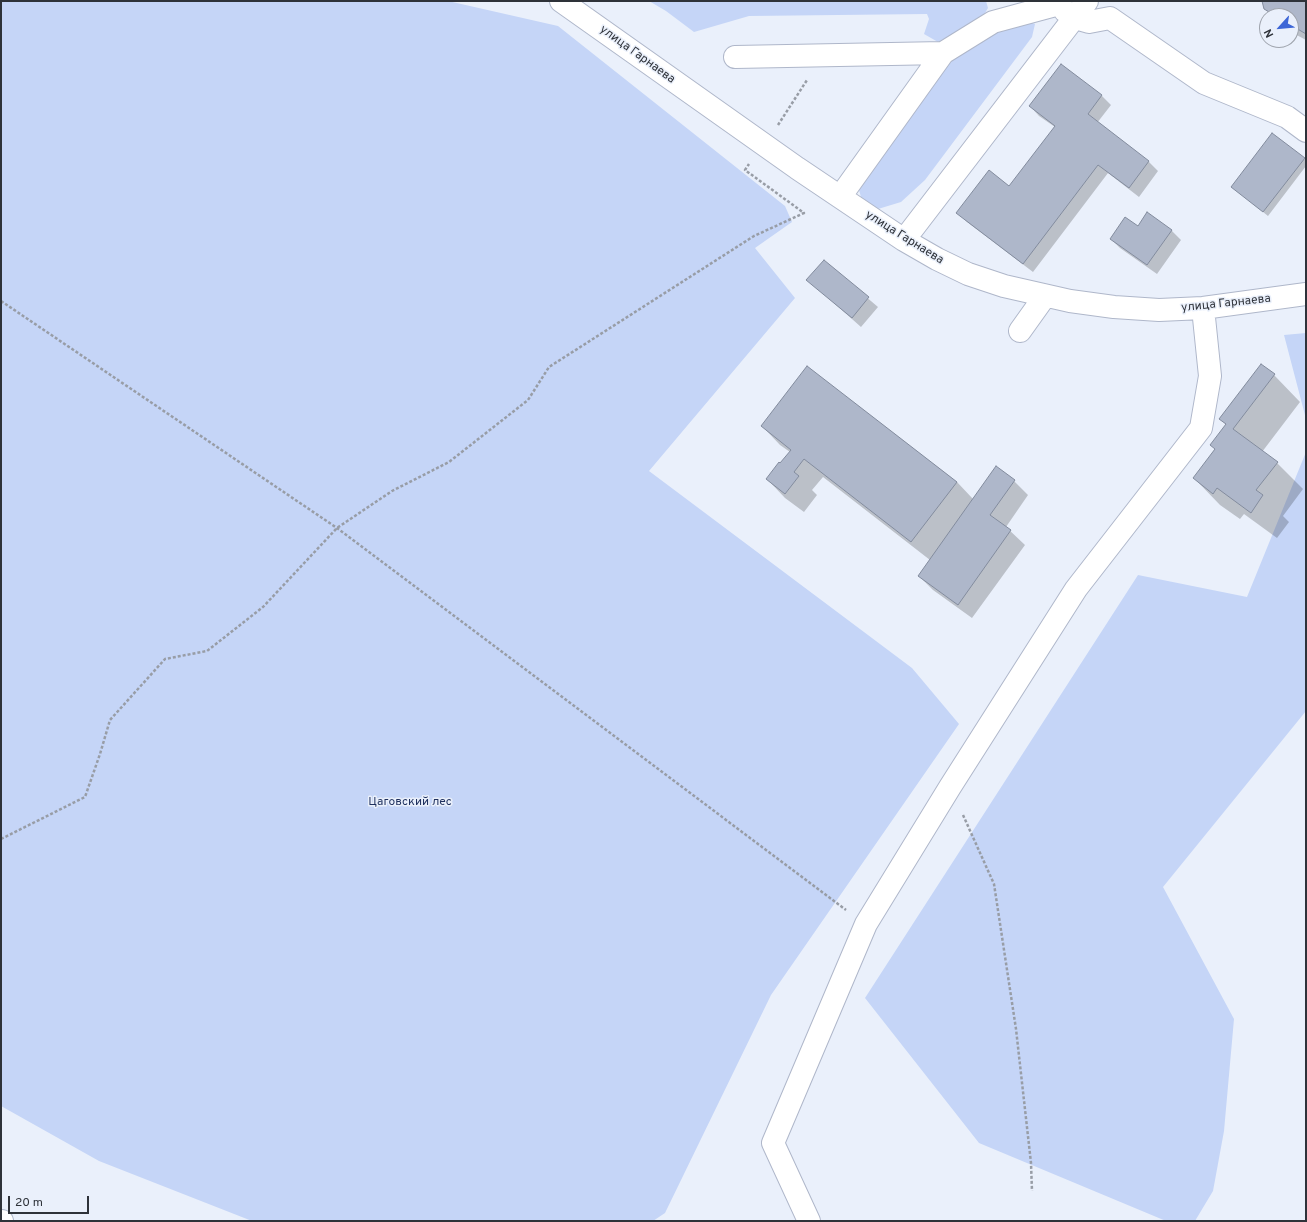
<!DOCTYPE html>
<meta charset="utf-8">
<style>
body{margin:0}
#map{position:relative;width:1307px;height:1222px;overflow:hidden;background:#eaf0fb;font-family:Overpass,sans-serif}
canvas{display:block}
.frame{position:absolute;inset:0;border:2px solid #2e3239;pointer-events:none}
.north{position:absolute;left:1259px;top:8px;width:40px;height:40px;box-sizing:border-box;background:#eaf0fb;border:1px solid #9fa4ad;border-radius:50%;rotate:243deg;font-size:11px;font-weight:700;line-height:16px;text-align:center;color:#2e3239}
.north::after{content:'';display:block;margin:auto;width:14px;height:18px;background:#3d66d7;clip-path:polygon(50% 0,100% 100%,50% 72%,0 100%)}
.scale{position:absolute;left:8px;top:1196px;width:81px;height:18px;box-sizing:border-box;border:2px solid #2e3239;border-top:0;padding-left:5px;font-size:12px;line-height:14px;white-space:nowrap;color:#2e3239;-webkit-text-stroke:3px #eaf0fb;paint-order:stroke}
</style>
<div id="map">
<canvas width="1307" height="1222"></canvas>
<div class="frame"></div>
<div class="north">N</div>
<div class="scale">20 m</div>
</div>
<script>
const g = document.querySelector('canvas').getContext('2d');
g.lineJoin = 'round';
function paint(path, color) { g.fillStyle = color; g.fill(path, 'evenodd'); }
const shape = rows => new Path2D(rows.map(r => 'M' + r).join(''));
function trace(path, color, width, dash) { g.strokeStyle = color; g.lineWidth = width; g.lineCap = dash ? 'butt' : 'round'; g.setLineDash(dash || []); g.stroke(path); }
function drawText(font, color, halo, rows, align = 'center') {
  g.font = font + ' Overpass,sans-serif'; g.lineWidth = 3; g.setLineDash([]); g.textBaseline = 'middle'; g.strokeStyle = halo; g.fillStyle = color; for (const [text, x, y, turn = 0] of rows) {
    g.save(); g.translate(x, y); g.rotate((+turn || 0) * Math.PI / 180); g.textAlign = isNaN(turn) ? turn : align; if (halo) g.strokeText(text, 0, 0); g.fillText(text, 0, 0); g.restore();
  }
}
const green = shape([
 [1,1,448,1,558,26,785,206,792,222,755,248,795,298,649,471,912,668,959,724,771,995,665,1213,653,1221,252,1221,99,1161,1,1106],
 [649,1,986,1,988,8,982,18,938,42,924,34,929,19,927,14,749,16,694,32,666,11],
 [1025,20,1035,24,1032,37,925,180,901,202,878,209,861,197,859,190,861,181,956,55,981,38],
 [1306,333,1306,419,1284,335],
 [1306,452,1306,711,1163,887,1234,1019,1224,1131,1213,1191,1195,1221,1166,1221,979,1143,865,998,1138,575,1247,597]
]);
const shadow = shape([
 [1263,1,1306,1,1306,40,1291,32,1291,16,1272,16,1265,9],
 [1102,96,1111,105,1097,123,1149,162,1158,171,1139,197,1108,173,1033,272,967,222,958,213,1010,187,1055,127,1039,116,1030,106],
 [1304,159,1306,160,1306,166,1268,216,1232,187],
 [1138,227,1171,230,1181,240,1157,274,1120,248,1111,239],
 [824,261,878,307,861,327,808,280],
 [1261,365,1274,375,1300,402,1262,452,1277,463,1303,489,1283,516,1289,522,1277,538,1244,514,1240,519,1220,505,1194,478,1215,449,1226,425,1220,418],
 [807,367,957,482,973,499,1014,481,1028,495,1006,527,1025,545,972,618,933,590,919,576,930,560,823,477,812,490,817,495,804,512,785,498,767,479,790,452,780,445,762,426]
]);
const building = shape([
 [1262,1,1306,1,1306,34,1291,25,1291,16,1276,16,1264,9,1262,1],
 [1061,64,1102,95,1088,114,1149,161,1129,188,1098,165,1023,264,956,213,989,170,1009,186,1055,126,1029,106,1061,64],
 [1272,133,1305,158,1263,212,1231,187,1272,133],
 [1147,212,1172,230,1147,265,1110,239,1125,217,1138,226,1147,212],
 [824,260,869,297,852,318,806,280,824,260],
 [1261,364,1275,374,1233,429,1278,462,1256,490,1263,495,1251,513,1217,488,1213,494,1193,478,1215,449,1210,445,1226,424,1219,419,1261,364],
 [807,366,957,482,911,542,804,459,794,472,799,476,785,494,766,479,779,462,780,463,791,450,761,426,807,366],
 [996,466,1015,480,990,515,1011,530,958,605,918,576,996,466]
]);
const path = shape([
 [778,125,807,80],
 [1,301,337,528,846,910],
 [963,815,994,884,1016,1029,1031,1163,1032,1191],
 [1,839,85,797,100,754,110,720,165,659,207,651,263,607,337,528,392,491,449,462,528,400,549,367,754,236,804,213,745,170,749,164]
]);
const minor = shape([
 [561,1,797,168,904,240,937,259,968,274,1004,286,1070,301,1114,307,1159,310,1203,308,1306,294],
 [1065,11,1075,18,1089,22,1110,18,1204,83,1287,117,1306,131],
 [735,57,943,53],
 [840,197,943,53,993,22,1056,5],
 [904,240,1087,1],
 [1020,331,1045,296],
 [809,1221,773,1143,866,924,950,787,1076,589,1201,428,1210,376,1203,308]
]);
const major = shape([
 [1,1221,2,1221]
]);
const streetNames = [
 ["улица Гарнаева",637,55,36],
 ["улица Гарнаева",904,238,32],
 ["улица Гарнаева",1226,304,-6]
];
const parkNames = [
 ["Цаговский лес",410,803]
];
paint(green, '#c5d5f7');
paint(shadow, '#0003');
paint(building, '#aeb7ca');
trace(building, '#828b9d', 1);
trace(minor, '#afb7ca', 24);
trace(major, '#afb7ca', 24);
trace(path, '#989da6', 2.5, [3, 2]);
trace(minor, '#fff', 22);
trace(major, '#fff', 22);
drawText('12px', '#2e3239', '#eaf0fb', streetNames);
drawText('12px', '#1f315f', '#eaf0fb', parkNames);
</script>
